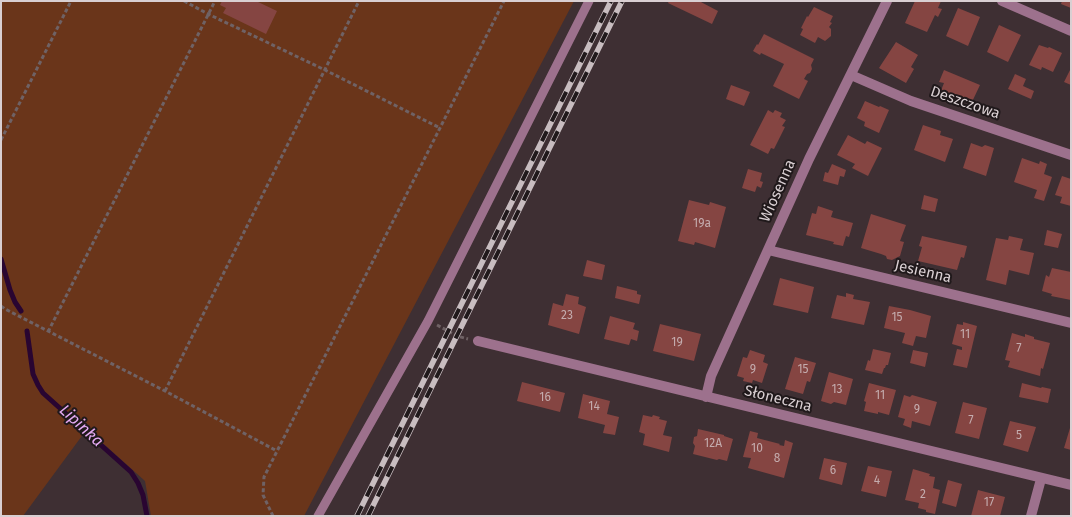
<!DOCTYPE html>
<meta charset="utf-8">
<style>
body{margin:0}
#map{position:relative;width:1072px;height:517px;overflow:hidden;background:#3e2f33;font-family:"Fira Sans",sans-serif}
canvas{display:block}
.frame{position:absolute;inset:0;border:2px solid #d9cfd2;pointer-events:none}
</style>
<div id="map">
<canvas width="1072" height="517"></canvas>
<div class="frame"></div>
</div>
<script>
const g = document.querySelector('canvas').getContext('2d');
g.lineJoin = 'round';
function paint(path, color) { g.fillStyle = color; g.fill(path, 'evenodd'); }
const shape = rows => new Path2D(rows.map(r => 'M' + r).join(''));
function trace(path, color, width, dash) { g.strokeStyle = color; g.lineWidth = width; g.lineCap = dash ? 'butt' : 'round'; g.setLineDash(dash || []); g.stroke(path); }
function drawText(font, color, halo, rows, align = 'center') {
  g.font = font + ' "Fira Sans",sans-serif'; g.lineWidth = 4; g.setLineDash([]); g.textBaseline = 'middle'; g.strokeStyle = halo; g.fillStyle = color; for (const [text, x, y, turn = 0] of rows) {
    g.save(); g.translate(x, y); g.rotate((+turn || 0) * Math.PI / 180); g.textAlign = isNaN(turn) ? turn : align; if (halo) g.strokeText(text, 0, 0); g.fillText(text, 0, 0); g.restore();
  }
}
const green = shape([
 [1,1,574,1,304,516,151,516,145,481,87,429,23,516,1,516]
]);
const stream = shape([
 [1,259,10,290,15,302,21,311],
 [27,331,33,374,38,385,43,393,131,472,138,483,143,495,147,516]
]);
const building = shape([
 [222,1,256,1,277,11,266,34,223,13,226,8,220,5],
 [669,1,699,1,718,11,712,24,668,3],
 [915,1,941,1,938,8,942,9,938,17,935,15,927,32,905,23],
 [1062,1,1071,1,1071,8,1061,4],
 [814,7,833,16,830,22,832,23,829,27,831,29,831,36,825,41,818,37,815,43,800,35,803,29,801,28,807,16,808,17],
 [958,8,980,17,968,46,946,36],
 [999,25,1021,35,1008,62,987,52],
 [764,34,814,59,811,65,812,69,810,73,807,74,804,79,808,81,799,99,773,86,784,64,761,53,760,55,753,51,757,44,758,45],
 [896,42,918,55,911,67,914,69,906,83,879,68],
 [1039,45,1048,48,1049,47,1062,53,1053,72,1042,67,1041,70,1029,65],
 [1071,68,1071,85,1064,82],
 [944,70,980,85,971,104,952,96,951,98,940,93,944,83,939,82],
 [1015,74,1026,79,1023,86,1034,91,1031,99,1008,89],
 [731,85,750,92,744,106,726,99],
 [865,101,879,107,880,106,889,110,879,133,864,126,865,122,857,118],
 [768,110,773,113,775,110,782,113,780,117,786,120,782,126,785,127,774,149,771,148,768,154,750,145],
 [923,125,941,131,940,135,953,139,945,162,914,150],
 [848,135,865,144,867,141,882,148,868,176,852,168,855,164,837,155],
 [971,143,982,147,985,145,994,148,986,176,963,168],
 [1022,158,1039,164,1040,161,1047,164,1044,174,1052,177,1044,201,1034,198,1037,190,1014,182],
 [832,164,846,170,844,177,840,176,838,185,823,181,825,172,828,173],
 [748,169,762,173,760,181,763,182,761,188,757,186,755,192,742,188],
 [1062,176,1071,179,1071,206,1060,203,1062,197,1055,195],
 [924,195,938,199,935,212,921,209],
 [689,200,709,205,710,202,726,207,715,248,695,242,694,245,678,241],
 [818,206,833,211,831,217,853,223,849,237,846,236,843,246,833,244,834,242,806,235,812,213,816,214],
 [871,214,906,225,900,241,904,242,900,256,892,260,887,259,886,256,881,254,861,248],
 [1047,230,1062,234,1058,248,1044,245],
 [922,236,967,246,964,258,961,257,957,270,918,261,922,247,919,246],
 [1009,236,1023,239,1020,250,1034,253,1029,275,1009,270,1006,285,986,280,996,238,1008,240],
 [587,260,605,265,602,280,583,276],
 [1052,268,1071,272,1071,300,1051,296,1052,294,1042,291,1046,275,1049,277],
 [780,278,814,287,808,313,773,305],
 [617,286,637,291,637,294,641,295,639,304,615,298],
 [846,293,854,295,853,299,870,302,864,325,831,318,837,295,846,297],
 [566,294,579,297,578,304,586,307,579,334,548,325,553,303,563,306],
 [889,306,910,310,931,316,926,338,916,336,913,346,902,343,905,333,884,328],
 [610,316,635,323,633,329,639,331,637,341,631,339,629,345,604,339],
 [963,322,977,326,967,368,953,365,957,349,962,350,962,347,952,344,957,324,963,325],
 [660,324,701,334,694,361,653,351],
 [1012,333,1025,337,1025,334,1034,337,1034,339,1050,343,1043,369,1041,368,1040,376,1008,367,1010,361,1005,360],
 [873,349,891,353,888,365,886,365,885,368,884,368,882,374,865,370,868,360,870,361],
 [750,350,765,355,763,362,768,364,762,383,753,380,752,383,743,381,744,378,737,376,743,357,747,358],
 [913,350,928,353,925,367,910,363],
 [795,357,816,363,810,382,807,381,803,394,785,389],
 [829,372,853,379,846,405,834,402,831,404,821,401],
 [522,382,565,393,560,412,517,401],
 [869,383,896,390,889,415,878,412,878,414,864,411,866,402,864,401],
 [1022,383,1041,388,1042,387,1051,389,1048,403,1019,397],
 [583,394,610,401,607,414,619,417,615,435,603,433,605,425,578,418],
 [904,395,910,397,912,395,937,402,930,426,912,421,911,428,903,425,905,419,898,417],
 [963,402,987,408,979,439,955,433],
 [643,415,652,417,653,415,660,417,659,419,667,421,663,435,672,437,669,452,643,445,645,434,639,432],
 [1010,421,1036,427,1028,452,1003,445],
 [1070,428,1071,428,1071,450,1064,448],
 [698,429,724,435,724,436,733,439,727,461,719,459,717,460,693,454,695,446,693,443,694,437,697,436],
 [750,431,758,433,757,438,780,444,779,445,784,446,785,440,793,443,784,478,748,468,751,458,743,457],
 [824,458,847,463,842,485,819,479],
 [868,466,892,471,886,497,861,491],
 [913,469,930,474,929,476,935,477,933,488,940,490,935,514,926,512,926,510,918,508,919,503,905,500],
 [948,480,962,484,956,507,942,503],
 [978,490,1005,497,1000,516,971,516]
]);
const path = shape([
 [184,1,208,14,325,70,440,128],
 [1,140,71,1],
 [1,306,5,309,165,391,277,451],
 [437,325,457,336,468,339],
 [48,332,215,1],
 [165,391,359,1],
 [273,516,263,495,264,477,504,1]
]);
const service = shape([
 [318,516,428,321,589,1]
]);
const minor = shape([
 [1002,1,1071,31],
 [851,75,911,101,1071,155],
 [768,250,1071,323],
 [478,341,1071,485],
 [706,397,711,376,809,159,887,1],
 [1031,516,1041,479]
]);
const rail = shape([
 [357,516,611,1],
 [368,516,622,1]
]);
const numberNames = [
 ["19a",702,224],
 ["23",567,316],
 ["15",897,318],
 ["11",965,335],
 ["19",677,343],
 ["7",1019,349],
 ["9",753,370],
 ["15",803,370],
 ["13",837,390],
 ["11",880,396],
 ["16",545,398],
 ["14",594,407],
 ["9",917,410],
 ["7",971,421],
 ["5",1019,436],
 ["12A",713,444],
 ["10",757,449],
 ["8",777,459],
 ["6",833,471],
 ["4",877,481],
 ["2",923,495],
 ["17",989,503]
];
const streetNames = [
 ["Deszczowa",965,103,19],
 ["Wiosenna",778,191,-66],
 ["Jesienna",923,272,13],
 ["Słoneczna",778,399,14]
];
const waterNames = [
 ["Lipinka",81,426,43]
];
paint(green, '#6a351a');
trace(stream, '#290531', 5);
paint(building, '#854542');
trace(path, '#6f6265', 3, [4, 2.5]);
trace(service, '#9d718d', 9);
trace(minor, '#9d718d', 10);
trace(rail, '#c8bdc0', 5.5);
trace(rail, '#20191b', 4, [11]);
drawText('12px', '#c4acae', null, numberNames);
drawText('15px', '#d9cfd2', '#20191b', streetNames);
drawText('italic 16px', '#e5aaf3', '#20191b', waterNames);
</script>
